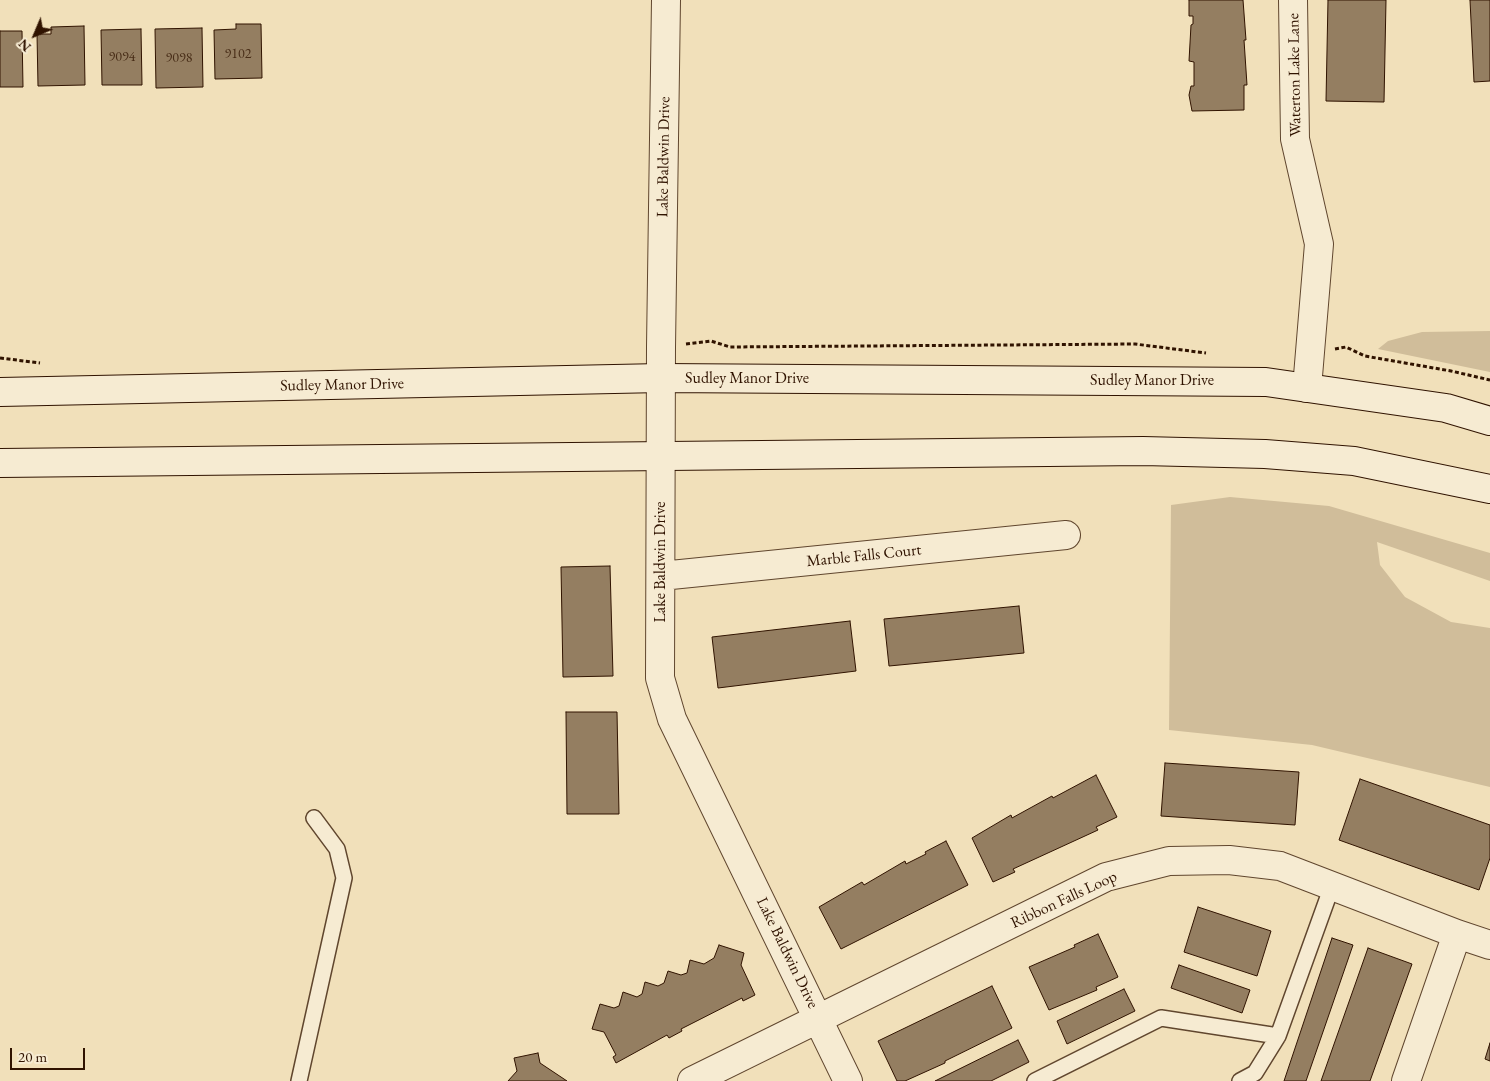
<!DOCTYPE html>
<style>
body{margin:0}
#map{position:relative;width:1490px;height:1081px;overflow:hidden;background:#f1e0ba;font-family:"EB Garamond",serif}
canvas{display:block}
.north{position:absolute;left:10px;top:10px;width:50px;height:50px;-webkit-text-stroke:4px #f6ebd2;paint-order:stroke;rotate:225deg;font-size:14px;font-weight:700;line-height:20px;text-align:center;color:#301300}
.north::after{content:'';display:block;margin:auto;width:18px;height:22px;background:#301300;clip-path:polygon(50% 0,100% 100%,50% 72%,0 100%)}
.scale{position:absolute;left:10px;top:1048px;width:75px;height:22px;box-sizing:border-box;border:2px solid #301300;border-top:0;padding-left:6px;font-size:15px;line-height:18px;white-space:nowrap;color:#301300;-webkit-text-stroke:4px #f6ebd2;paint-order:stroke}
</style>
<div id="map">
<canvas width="1490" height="1081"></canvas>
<div class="north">N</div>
<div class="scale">20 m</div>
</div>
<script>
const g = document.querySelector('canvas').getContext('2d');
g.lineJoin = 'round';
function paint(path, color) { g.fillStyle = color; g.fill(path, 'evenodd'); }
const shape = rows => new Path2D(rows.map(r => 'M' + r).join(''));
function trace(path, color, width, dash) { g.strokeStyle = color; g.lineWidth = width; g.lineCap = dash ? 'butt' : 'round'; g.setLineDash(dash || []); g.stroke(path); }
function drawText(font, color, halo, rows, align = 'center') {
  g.font = font + ' "EB Garamond",serif'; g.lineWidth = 4; g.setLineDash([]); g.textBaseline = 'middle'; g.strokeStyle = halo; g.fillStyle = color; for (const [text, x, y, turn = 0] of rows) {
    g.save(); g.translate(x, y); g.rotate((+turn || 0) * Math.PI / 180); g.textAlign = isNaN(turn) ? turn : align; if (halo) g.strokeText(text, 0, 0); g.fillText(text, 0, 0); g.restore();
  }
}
const green = shape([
 [1490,331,1490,372,1378,349,1388,341,1422,332],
 [1230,497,1329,506,1490,553,1490,581,1377,542,1380,565,1405,597,1451,622,1490,628,1490,787,1312,745,1169,730,1171,505]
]);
const building = shape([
 [1189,0,1243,0,1246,40,1244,40,1247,85,1244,85,1244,110,1192,111,1189,95,1191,86,1194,86,1194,62,1189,61,1191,25,1193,24,1193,16,1189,16,1189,0],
 [1328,0,1386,0,1384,102,1326,101,1328,0],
 [1470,0,1490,0,1490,81,1474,82,1470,0],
 [236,24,261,24,262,78,215,79,214,30,236,29,236,24],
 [84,26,85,85,38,86,37,34,51,34,51,27,84,26],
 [202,28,203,87,156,88,155,29,202,28],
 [141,29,142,85,102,85,101,30,141,29],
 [0,31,22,31,23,87,0,87,0,31],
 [610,566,613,676,563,677,561,567,610,566],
 [1019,606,1024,653,889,666,884,619,1019,606],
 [850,621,856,671,718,688,712,637,850,621],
 [566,712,617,712,619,814,567,814,566,712],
 [1165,763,1299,772,1295,825,1161,816,1165,763],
 [1096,775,1117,817,1096,827,1098,830,1013,869,1015,872,993,882,972,838,1011,815,1012,818,1052,796,1053,798,1096,775],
 [1360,779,1490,825,1490,858,1479,890,1339,840,1360,779],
 [946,841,968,885,841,949,819,907,862,882,864,885,905,861,906,864,926,854,925,852,946,841],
 [1198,907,1271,931,1257,976,1184,952,1198,907],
 [1098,934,1118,977,1096,987,1097,990,1049,1010,1029,967,1075,947,1074,945,1098,934],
 [1332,938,1353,945,1306,1081,1284,1081,1332,938],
 [719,945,744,953,741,965,755,995,743,1001,742,998,681,1029,682,1031,669,1038,667,1035,616,1063,613,1057,616,1055,604,1032,592,1029,600,1004,614,1008,619,1006,623,992,637,997,642,994,645,982,658,986,664,983,668,971,681,975,687,973,690,960,704,964,714,958,719,945],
 [1368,948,1412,964,1370,1081,1321,1081,1368,948],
 [1179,965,1250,990,1242,1013,1171,988,1179,965],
 [992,986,1012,1028,945,1061,945,1063,905,1081,897,1081,878,1041,992,986],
 [1124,989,1135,1011,1067,1044,1057,1021,1124,989],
 [1018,1040,1029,1062,991,1081,935,1081,1018,1040],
 [1490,1043,1490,1061,1485,1059,1490,1043],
 [538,1053,540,1063,567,1081,508,1081,517,1071,514,1058,538,1053]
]);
const path = shape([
 [686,344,711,341,730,347,1135,344,1206,353],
 [1335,349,1346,347,1365,356,1451,371,1490,380],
 [0,358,40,363]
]);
const lane = shape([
 [299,1081,344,878,337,849,314,818],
 [1035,1081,1161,1018,1278,1036],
 [1240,1081,1255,1073,1278,1036,1332,886]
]);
const street = shape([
 [666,0,661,347,660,678,672,719,848,1081],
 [1293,0,1295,139,1319,244,1307,388],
 [661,576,1066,535],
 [692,1081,1106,877,1169,861,1229,860,1280,866,1457,934,1490,945],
 [1406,1081,1457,934]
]);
const secondary = shape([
 [0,392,661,378,1266,382,1446,408,1490,421],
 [0,463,1143,451,1265,454,1354,461,1490,489]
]);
const numberNames = [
 ["9102",238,54],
 ["9094",122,57],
 ["9098",179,58]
];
const streetNames = [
 ["Waterton Lake Lane",1295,75,-91],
 ["Lake Baldwin Drive",664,157,-89],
 ["Sudley Manor Drive",747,379],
 ["Sudley Manor Drive",1152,381],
 ["Sudley Manor Drive",342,385,-1],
 ["Marble Falls Court",864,556,-6],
 ["Lake Baldwin Drive",661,562,-90],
 ["Ribbon Falls Loop",1064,900,-25],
 ["Lake Baldwin Drive",787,953,64]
];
paint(green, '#d0bd9a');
paint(building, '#947e61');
trace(building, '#301300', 1);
trace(lane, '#60462e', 18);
trace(street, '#60462e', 30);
trace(secondary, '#301300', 30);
trace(path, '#301300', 3, [4, 2.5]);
trace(lane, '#f6ebd2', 15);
trace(street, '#f6ebd2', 28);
trace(secondary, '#f6ebd2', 28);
drawText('14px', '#492e18', null, numberNames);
drawText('16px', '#301300', '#f6ebd2', streetNames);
</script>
